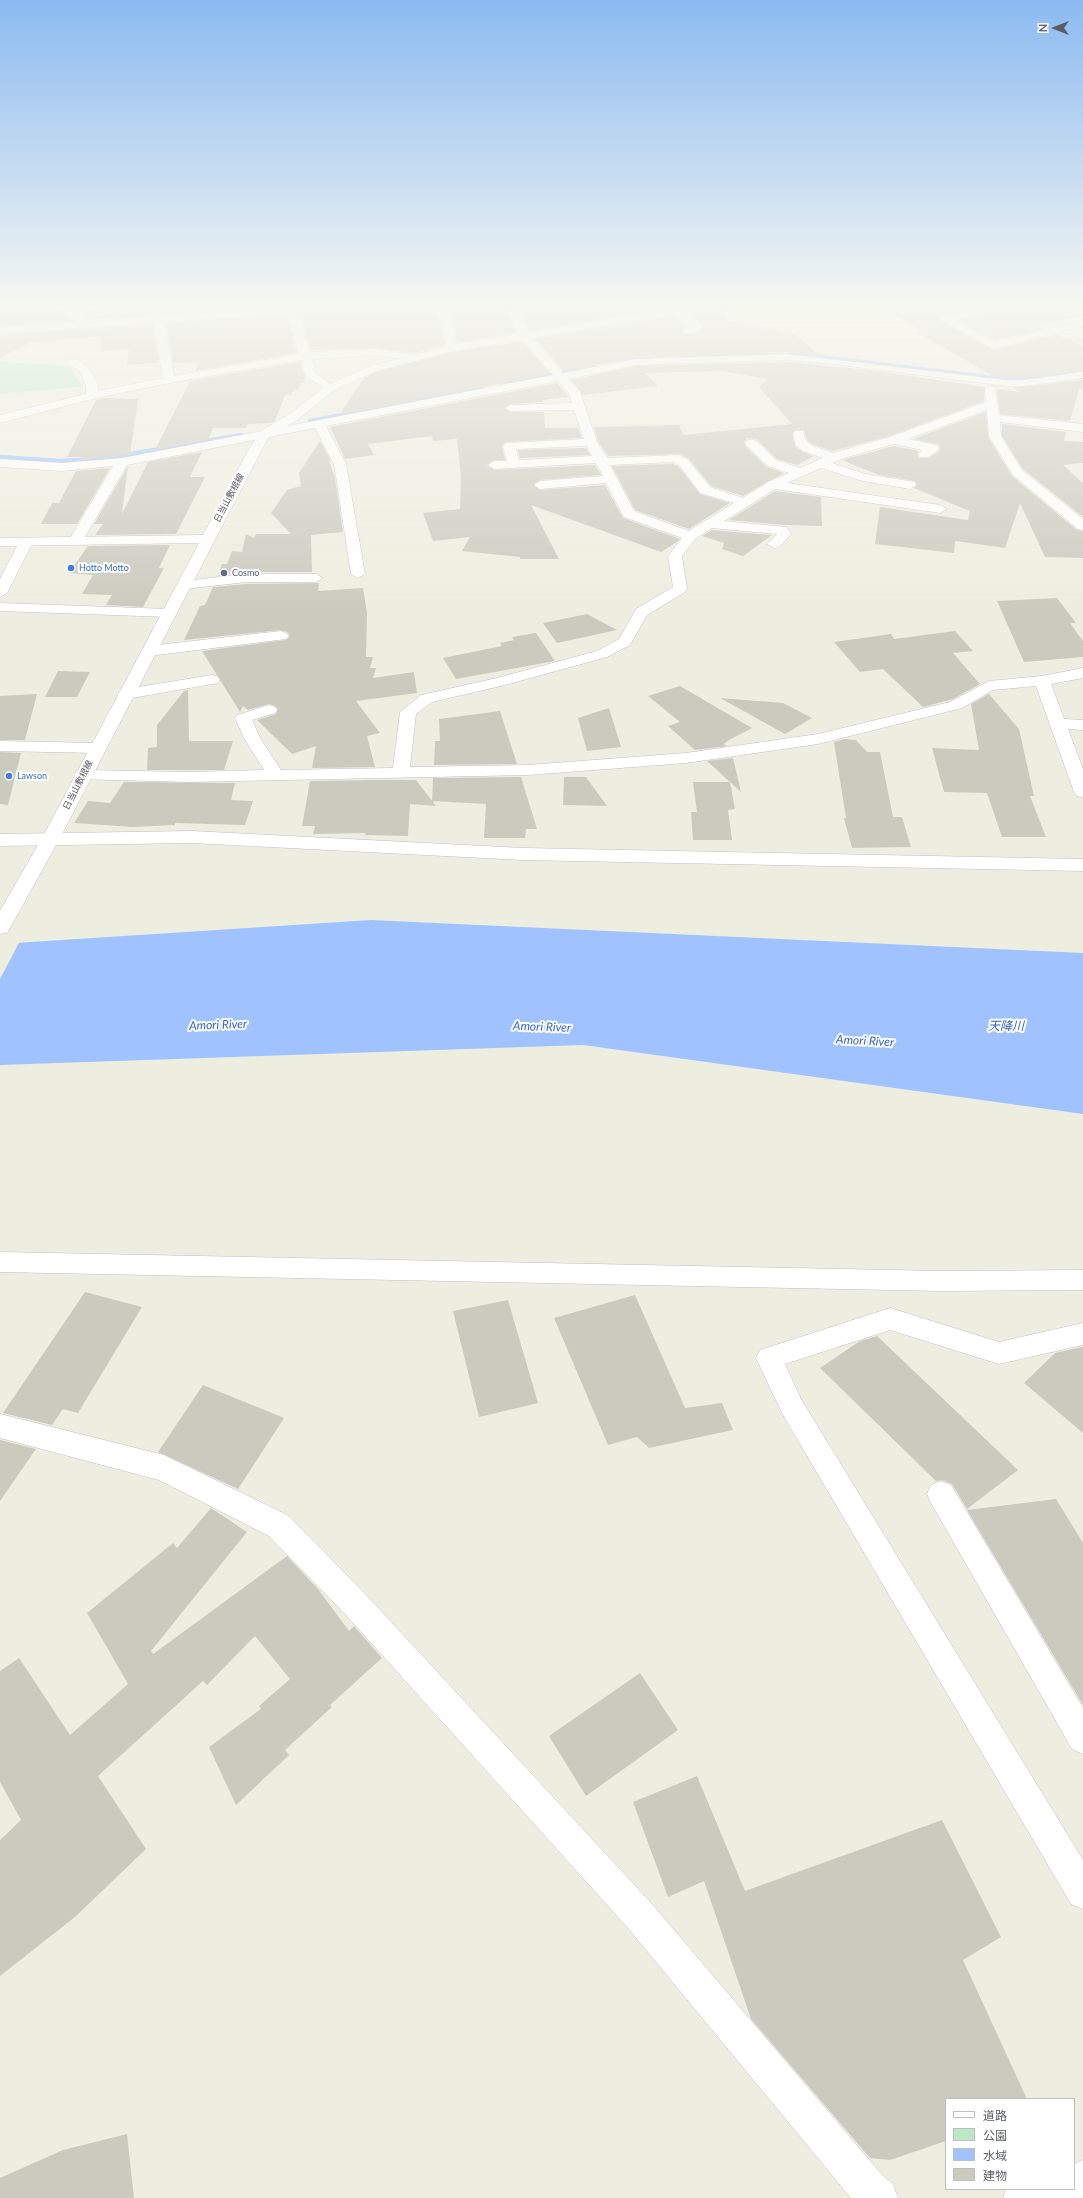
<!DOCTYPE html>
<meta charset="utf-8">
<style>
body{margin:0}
#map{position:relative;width:1083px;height:2198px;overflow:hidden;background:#eeeee0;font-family:Lato,"Noto Sans JP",sans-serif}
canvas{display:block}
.legend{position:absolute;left:945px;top:2098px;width:130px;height:92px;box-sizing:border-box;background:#fff;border:1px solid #bdbec1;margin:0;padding:5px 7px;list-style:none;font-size:12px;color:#595c63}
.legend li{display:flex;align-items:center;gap:8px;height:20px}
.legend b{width:20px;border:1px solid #bdbec1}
.north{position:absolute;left:1035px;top:8px;width:40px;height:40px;-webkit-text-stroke:3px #fff;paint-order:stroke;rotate:270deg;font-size:11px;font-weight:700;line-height:16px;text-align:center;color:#595c63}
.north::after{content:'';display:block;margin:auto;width:14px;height:18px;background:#595c63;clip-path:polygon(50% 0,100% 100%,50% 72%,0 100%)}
</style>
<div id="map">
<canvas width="1083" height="2198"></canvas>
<ul class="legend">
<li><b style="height:5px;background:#fff"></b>道路</li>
<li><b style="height:11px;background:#bae9c3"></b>公園</li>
<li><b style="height:11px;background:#a0c3ff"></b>水域</li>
<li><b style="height:11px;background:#cbcabf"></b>建物</li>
</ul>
<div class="north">N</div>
</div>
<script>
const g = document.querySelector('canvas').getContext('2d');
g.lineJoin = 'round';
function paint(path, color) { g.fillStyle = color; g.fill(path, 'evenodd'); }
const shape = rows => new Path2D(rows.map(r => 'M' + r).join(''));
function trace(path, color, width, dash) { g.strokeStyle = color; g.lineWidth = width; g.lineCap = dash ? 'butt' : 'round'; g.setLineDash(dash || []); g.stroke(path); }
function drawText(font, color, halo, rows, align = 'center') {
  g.font = font + ' Lato,"Noto Sans JP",sans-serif'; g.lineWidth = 4; g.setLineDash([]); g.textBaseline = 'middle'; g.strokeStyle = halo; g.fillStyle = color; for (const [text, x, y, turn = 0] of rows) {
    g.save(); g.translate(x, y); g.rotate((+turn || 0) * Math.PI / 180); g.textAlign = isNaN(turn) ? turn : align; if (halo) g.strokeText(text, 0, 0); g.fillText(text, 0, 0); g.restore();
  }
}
const green = shape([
 [0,362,71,366,82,387,0,394]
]);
const water = shape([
 [371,920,1083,953,1083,1114,583,1045,0,1065,0,944]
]);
const pier = shape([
 [20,941,0,979,0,942]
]);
const stream = shape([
 [680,356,803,355,996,378,1025,378,1083,371],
 [622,360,651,357],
 [564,372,594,365],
 [502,385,552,374],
 [310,421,482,389],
 [0,457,59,461,102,459,241,435]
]);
const building = shape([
 [0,303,46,303,76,321,0,326],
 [100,303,150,303,151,316,83,320,85,311,100,310],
 [163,303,284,303,284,306,164,314],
 [420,303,435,303,445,345,415,353,376,348,311,350,300,314],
 [448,303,504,303,516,333,457,343],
 [517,303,694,303,529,331],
 [928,303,990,303,941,317,939,320,994,350,1056,334,1083,346,1083,371,1024,378,995,377,916,332,921,331,885,308],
 [1016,303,1057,303,1081,316,1036,326,1043,329,995,340,958,321],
 [725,307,727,320,797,335,821,357,786,352,636,358,564,371,535,339,674,316,687,326,682,328,682,333,687,335,704,329,703,324,688,314],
 [287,315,297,353,195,371,200,362,173,363,166,323],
 [153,325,159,363,127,365,129,349,100,352,100,336,29,343,0,358,0,335],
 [522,341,550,374,339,415,364,378,376,372,453,352],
 [300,362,305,377,304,383,300,383,298,390,293,390,291,395,285,395,275,421,271,423,248,424,246,428,213,428,208,440,155,450,190,381],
 [786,362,869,370,985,387,984,401,890,436,833,451,812,444,807,440,804,430,795,430,792,434,795,446,802,452,814,456,797,465,777,459,756,439,747,438,744,442,746,447,767,467,784,473,743,496,711,486,689,459,680,454,608,456,598,441,594,427,679,425,683,435,792,424,759,387,767,379,720,371,645,373,658,386,583,395,571,380,636,366],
 [1083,380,1083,389,1079,389,1070,421,1000,414,997,389,1021,392,1013,388],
 [557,383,569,397,543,400,543,402,511,404,504,409,511,412,544,412,545,428,578,428,582,438,505,442,502,446,505,460,493,460,487,465,494,470,595,465,601,475,540,480,533,485,540,490,605,485,623,518,680,539,677,542,661,552,531,505,559,559,520,559,520,557,462,551,470,537,433,541,423,513,460,509,461,477,457,439,433,441,432,436,368,444,374,455,345,459,330,427],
 [104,398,138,399,130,455,82,460,83,457,67,457,96,400],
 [986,412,988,437,1012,476,1077,530,1083,531,1083,558,1045,557,1020,503,1005,548,955,541,954,553,875,544,880,507,968,520,970,511,914,488,917,485,915,481,879,475,842,460,894,446,919,451,917,454,919,458,929,458,938,452,940,449,938,444,913,439],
 [1002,424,1066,432,1064,441,1083,442,1083,463,1063,465,1083,483,1083,517,1023,469,1002,436],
 [320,441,331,461,329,461,335,478,343,532,311,535,312,572,247,572,218,576,222,564,227,564,232,551,242,552,246,534,254,538,256,534,291,534,271,513,287,490,301,486,299,473],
 [586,448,590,455,520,458,518,450],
 [202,452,190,477,205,477,176,534,95,535,103,524,94,524,128,466,122,514,148,462],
 [673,464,679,467,700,494,730,503,689,529,635,510,612,466],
 [110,468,77,524,41,524,52,503,59,503,76,471],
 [775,491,821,497,822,526,785,525,729,520],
 [712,530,772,535,743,556,722,549,724,543,702,536],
 [170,545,159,568,164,568,143,607,106,605,112,595,82,594,93,575,69,573,88,546],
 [319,583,318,591,363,588,367,613,366,657,373,657,370,668,376,668,373,678,414,672,417,693,356,701,380,733,367,736,375,767,312,768,316,746,292,754,257,720,276,714,278,709,275,706,269,704,248,710,243,706,240,712,202,651,286,640,290,636,287,632,281,630,184,640,200,606,205,605,213,587,247,584],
 [1057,598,1076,623,1070,623,1083,641,1083,657,1024,662,997,601],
 [587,614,617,630,557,643,543,623],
 [955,631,973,651,953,653,980,684,953,699,923,707,883,669,860,672,834,642,891,634,894,639],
 [536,633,555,661,456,679,443,658,502,646,500,643,514,640,512,637],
 [58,671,90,672,77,697,45,697],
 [680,686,752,728,729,740,724,744,727,746,695,750,668,726,680,722,648,696],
 [188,690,189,741,233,741,224,770,147,770,148,748,157,747,157,725,184,691],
 [37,694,25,740,0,740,0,696],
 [989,694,1019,729,1034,796,1030,796,1046,837,1002,837,987,793,944,792,932,748,979,750,971,704],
 [720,698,783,703,812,718,785,734],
 [609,708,621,747,587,751,578,718],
 [500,711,517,764,434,765,435,741,440,741,439,719],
 [844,739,856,740,867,752,880,752,893,817,902,817,911,847,852,848,844,818,846,818,834,742],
 [0,752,21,753,8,805,0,804],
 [733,758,741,792,730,782,735,809,728,810,732,840,693,840,691,812,697,812,693,782,730,782,707,761],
 [521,777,537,829,526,829,525,838,484,838,486,804,432,801,433,778],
 [564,777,586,777,607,806,563,805],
 [379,780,416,780,436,806,410,804,408,836,365,835,366,833,313,834,315,826,302,826,310,781],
 [124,782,235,783,231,800,253,801,245,825,175,823,175,825,132,827,74,823,88,801,110,803],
 [85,1292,142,1307,78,1413,63,1409,52,1425,3,1413],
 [635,1295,685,1408,722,1403,733,1430,649,1448,637,1437,608,1445,554,1318],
 [508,1300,538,1403,479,1417,453,1311],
 [877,1336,1018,1470,967,1509,952,1484,942,1480,936,1481,820,1368,860,1341],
 [1082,1347,1083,1347,1083,1433,1024,1383,1055,1353],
 [203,1385,284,1418,238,1489,158,1452],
 [0,1440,36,1449,0,1501],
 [1056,1499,1083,1543,1083,1705,967,1510],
 [211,1508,247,1532,151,1651,153,1654,287,1556,318,1589,349,1631,354,1626,382,1658,330,1705,332,1707,285,1750,289,1755,236,1805,209,1747,261,1709,259,1706,290,1679,255,1636,207,1685,203,1681,98,1776,146,1849,75,1917,0,1976,0,1840,21,1820,0,1782,0,1671,19,1658,70,1735,128,1684,87,1613,173,1543,177,1548],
 [640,1673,678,1730,586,1796,549,1736],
 [697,1776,745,1891,942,1820,1001,1937,963,1960,1027,2099,946,2099,946,2141,890,2160,870,2158,751,2019,704,1881,668,1897,633,1802],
 [127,2134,134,2198,0,2198,0,2178,63,2150]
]);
const street = shape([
 [151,303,161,303,163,316,286,307,285,303,295,303,296,307,341,303,393,303,388,306,298,313,310,352,376,349,416,355,421,358,416,361,376,355,312,359,316,373,336,388,330,391,307,377,301,360,169,383,92,399,0,423,0,415,86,394,86,385,80,372,69,364,68,362,69,360,77,360,89,368,98,385,98,391,163,378,154,323,0,334,0,328,153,317,151,303],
 [288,313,299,354,174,376,164,322,288,313],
 [436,303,446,303,457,348,456,350,448,350,447,348,436,303],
 [505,303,515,303,529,335,563,373,636,359,786,354,1006,380,1024,380,1083,372,1083,378,1024,386,1006,386,833,364,786,360,636,365,568,379,580,392,597,442,607,458,679,455,688,460,710,487,743,498,768,482,789,473,768,466,747,446,745,443,747,440,755,440,776,460,800,468,823,458,803,451,796,445,793,434,795,431,803,431,806,441,811,445,833,453,890,437,986,402,985,389,987,387,995,387,999,415,1083,424,1083,432,1000,422,1001,436,1022,470,1083,519,1083,530,1078,529,1013,475,989,436,987,410,908,439,937,445,939,448,937,451,928,457,920,457,918,454,922,450,894,444,844,458,832,463,865,474,915,482,916,485,910,489,863,481,821,468,787,483,940,505,947,509,940,513,775,489,724,521,786,527,791,534,779,547,774,548,767,544,777,534,712,528,695,539,682,556,687,589,685,592,647,615,630,645,607,657,505,685,432,702,416,714,410,767,528,765,686,753,818,734,950,702,989,681,1042,676,1083,668,1083,678,1051,684,1064,719,1083,720,1083,730,1068,729,1083,769,1083,797,1077,796,1074,792,1036,686,993,690,962,708,818,744,686,763,528,775,189,782,77,779,74,775,77,771,83,770,189,772,264,770,244,738,235,718,237,715,269,705,275,707,277,710,275,713,252,720,260,738,281,770,393,768,400,712,421,695,497,678,597,651,619,639,636,609,673,587,668,556,682,538,624,517,606,483,540,489,534,485,540,481,603,476,596,463,494,469,488,465,494,461,507,461,503,446,505,443,584,439,574,410,511,411,505,408,511,405,572,403,569,393,558,381,326,426,346,464,365,574,358,578,351,574,334,464,315,428,127,465,83,540,76,544,69,540,113,466,62,471,0,467,0,459,62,463,122,458,553,375,519,336,505,303],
 [587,446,592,456,519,460,516,449,587,446],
 [673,462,680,466,700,493,734,503,689,531,634,511,610,465,673,462],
 [997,303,1015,303,954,321,995,342,1083,320,1083,326,994,349,940,320,941,318,997,303],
 [1058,303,1072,303,1083,308,1083,315,1058,303],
 [678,309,702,325,702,329,687,334,683,333,683,329,690,326,674,314,674,310,678,309],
 [26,538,33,542,7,593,0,597,0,579,19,542,26,538],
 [247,574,316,574,323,578,316,582,247,582,184,589,177,585,184,581,247,574],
 [0,603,169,609,174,610,176,613,174,616,169,617,0,611,0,603],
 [281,631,286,633,289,636,286,639,149,656,144,654,141,651,144,648,149,646,281,631],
 [212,675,218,677,220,680,218,683,126,699,120,697,118,694,120,691,126,689,212,675],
 [0,741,97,743,103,744,105,748,103,752,97,753,0,751,0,741],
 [192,831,523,848,1083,859,1083,871,523,860,192,843,0,846,0,834,192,831],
 [0,1252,941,1271,1083,1270,1083,1290,941,1291,0,1272,0,1252],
 [890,1308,999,1342,1083,1323,1083,1345,999,1364,890,1330,785,1364,801,1399,1083,1860,1083,1909,1071,1904,783,1415,756,1358,760,1350,890,1308],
 [0,1414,164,1455,289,1516,367,1596,652,1904,882,2175,893,2184,898,2198,851,2198,628,1928,347,1616,269,1536,159,1480,0,1438,0,1414],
 [941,1481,951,1485,1083,1708,1083,1754,1072,1749,931,1503,927,1494,931,1485,941,1481],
 [1083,2160,1083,2198,1003,2198,1006,2189,1074,2189,1074,2164,1083,2160]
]);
const secondary = shape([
 [705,303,730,303,725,306,453,351,376,371,334,390,296,421,269,436,60,838,10,928,7,933,0,934,0,911,42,838,199,543,0,546,0,538,203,535,249,449,261,431,288,415,326,386,368,367,452,345,705,303]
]);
const markers = [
 [71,568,4,"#3f7fe0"],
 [224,573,4,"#5c6f8a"],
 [9,776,4,"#3f7fe0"]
];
const farStreetnames = [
 ["日当山敷根線",229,498,-62],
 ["日当山敷根線",78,785,-63]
];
const farShopnames = [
 ["Hotto Motto",79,568],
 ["Lawson",17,776]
];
const farServicenames = [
 ["Cosmo",232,573]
];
const waterNames = [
 ["Amori River",218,1025,-2],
 ["天降川",1006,1026],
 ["Amori River",542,1027,2],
 ["Amori River",865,1041,3]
];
paint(green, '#bae9c3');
paint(water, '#a0c3ff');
paint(pier, '#eeeee0');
trace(stream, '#a0c3ff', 4.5);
paint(building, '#cbcabf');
trace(street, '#bebfc6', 1);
trace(secondary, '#bdbfc8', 1);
paint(street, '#fff');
paint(secondary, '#fff');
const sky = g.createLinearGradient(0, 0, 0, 611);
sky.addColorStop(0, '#8bbaf1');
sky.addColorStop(0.5, '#f7f7f1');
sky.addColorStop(1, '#f7f7f100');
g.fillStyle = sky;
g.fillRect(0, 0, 1083, 611);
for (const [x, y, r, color] of markers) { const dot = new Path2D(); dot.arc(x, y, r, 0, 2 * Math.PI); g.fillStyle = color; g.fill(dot); trace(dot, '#fff', 1.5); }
drawText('9px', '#595c63', '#fff', farStreetnames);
drawText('9px', '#366cbe', '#fff', farShopnames, 'left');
drawText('9px', '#4e5e75', '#fff', farServicenames, 'left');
drawText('italic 12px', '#3562cf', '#fff', waterNames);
</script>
